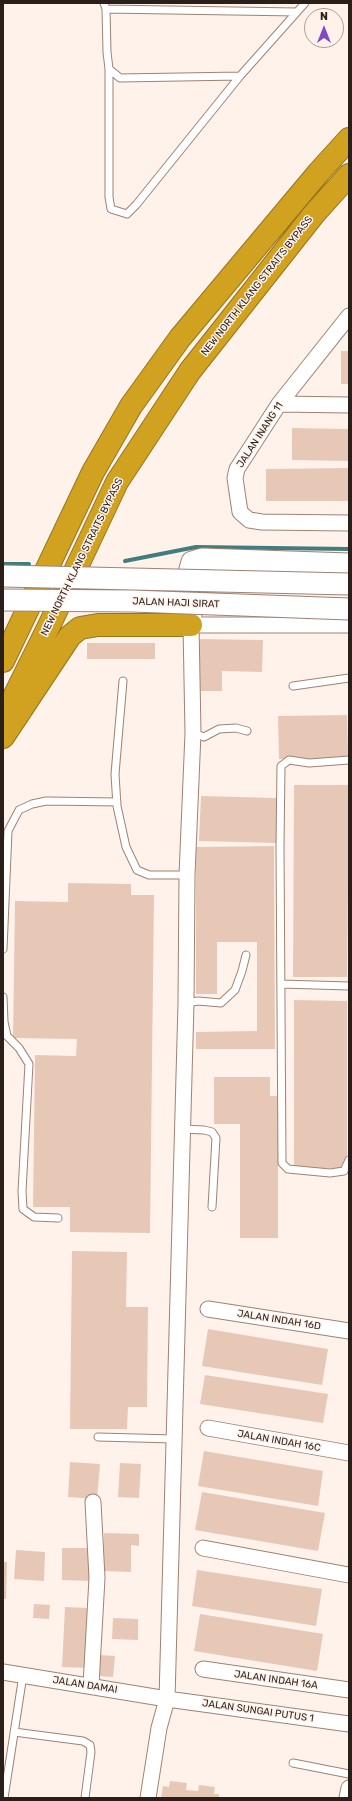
<!DOCTYPE html>
<style>
body{margin:0}
#map{position:relative;width:352px;height:1801px;overflow:hidden;background:#fff2eb;font-family:Rubik,sans-serif}
canvas{display:block}
.frame{position:absolute;inset:0;border:4px solid #2a1f19;pointer-events:none}
.north{position:absolute;left:304px;top:8px;width:40px;height:40px;box-sizing:border-box;background:#fff2eb;border:1px solid #aa9e97;border-radius:50%;rotate:0deg;font-size:11px;font-weight:700;line-height:16px;text-align:center;color:#2a1f19}
.north::after{content:'';display:block;margin:auto;width:14px;height:18px;background:#8249c0;clip-path:polygon(50% 0,100% 100%,50% 72%,0 100%)}
</style>
<div id="map">
<canvas width="352" height="1801"></canvas>
<div class="frame"></div>
<div class="north">N</div>
</div>
<script>
const g = document.querySelector('canvas').getContext('2d');
g.lineJoin = 'round';
const shape = rows => new Path2D(rows.map(r => 'M' + r).join(''));
function trace(path, color, width, dash) { g.strokeStyle = color; g.lineWidth = width; g.lineCap = dash ? 'butt' : 'round'; g.setLineDash(dash || []); g.stroke(path); }
function paint(path, color) { g.fillStyle = color; g.fill(path, 'evenodd'); }
function drawText(font, color, halo, rows, align = 'center') {
  g.font = font + ' Rubik,sans-serif'; g.lineWidth = 3; g.setLineDash([]); g.textBaseline = 'middle'; g.strokeStyle = halo; g.fillStyle = color; for (const [text, x, y, turn = 0] of rows) {
    g.save(); g.translate(x, y); g.rotate((+turn || 0) * Math.PI / 180); g.textAlign = isNaN(turn) ? turn : align; if (halo) g.strokeText(text, 0, 0); g.fillText(text, 0, 0); g.restore();
  }
}
const stream = shape([
 [125,561,196,547,349,549],
 [3,564,29,564]
]);
const building = shape([
 [341,351,349,351,349,384,341,384],
 [292,428,349,429,349,461,292,460],
 [349,468,349,501,266,501,266,469],
 [197,639,263,640,262,672,222,671,222,691,196,691],
 [87,643,155,643,155,659,87,659],
 [347,715,348,758,279,759,278,716],
 [294,785,349,785,347,977,293,977],
 [201,796,277,798,276,843,199,841],
 [274,846,275,1049,196,1049,196,1032,257,1031,257,942,217,942,217,994,196,994,196,847],
 [68,883,131,884,131,895,154,895,150,1233,70,1232,70,1207,33,1207,35,1055,76,1056,77,1039,13,1038,15,901,68,902],
 [294,1000,347,1001,347,1168,294,1168],
 [214,1077,270,1077,270,1096,278,1096,278,1238,240,1238,240,1124,214,1124],
 [72,1251,127,1252,126,1307,148,1307,147,1407,128,1407,127,1429,70,1429],
 [208,1329,328,1349,322,1385,202,1366],
 [205,1375,328,1394,323,1423,200,1404],
 [204,1451,323,1471,318,1506,198,1486],
 [70,1462,100,1464,97,1499,68,1497],
 [120,1463,141,1464,139,1498,118,1497],
 [202,1492,325,1513,318,1551,195,1530],
 [104,1533,139,1534,139,1546,131,1545,131,1572,103,1571],
 [62,1548,90,1548,89,1581,62,1580],
 [16,1550,45,1552,44,1581,14,1579],
 [3,1562,7,1562,6,1599,3,1599],
 [197,1570,322,1589,316,1626,192,1606],
 [34,1604,50,1605,49,1619,33,1618],
 [65,1607,90,1608,88,1668,62,1667],
 [200,1614,323,1634,317,1671,194,1651],
 [113,1618,138,1619,138,1640,112,1639],
 [100,1655,115,1656,113,1677,98,1676],
 [170,1781,187,1783,186,1790,198,1791,199,1785,215,1787,214,1794,219,1794,219,1798,161,1798,163,1786,169,1787]
]);
const service = shape([
 [104,3,106,9,297,12,305,3],
 [106,9,107,52,109,69,120,78,240,76,297,12],
 [109,69,109,197,111,209,127,214,136,205,240,76],
 [123,681,115,774,117,806,126,847,137,870,149,875,187,875],
 [293,686,349,678],
 [193,733,204,737,219,729,236,728,247,731],
 [349,760,309,763,289,760,281,766,280,847,282,1163,288,1169,330,1173,344,1171,349,1160],
 [3,949,8,831,19,810,32,804,46,801,117,802],
 [281,984,349,986],
 [3,997,4,1022,7,1036,19,1048,29,1064,22,1191,23,1209,34,1217,58,1218],
 [186,1003,198,1001,221,1003,235,990,242,971,246,955],
 [182,1129,204,1130,212,1132,216,1138,212,1207],
 [98,1437,174,1439],
 [14,1732,83,1741,90,1745,91,1752,85,1798],
 [293,1763,349,1774],
 [4,1798,23,1675]
]);
const minor = shape([
 [349,316,279,404,237,469,235,478,240,512,249,520,262,522,349,523],
 [279,404,349,405],
 [208,1309,349,1331],
 [208,1428,349,1453],
 [203,1548,349,1575],
 [203,1669,349,1690],
 [3,1672,167,1699,349,1724],
 [91,1685,97,1578,93,1502],
 [148,1798,159,1728,167,1699,186,1003,187,875,193,733,191,625,349,625],
 [347,1798,349,1788]
]);
const secondary = shape([
 [191,621,190,569,192,562,202,559,349,564]
]);
const motorway = shape([
 [3,661,93,472,131,406,180,338,319,172,349,139],
 [3,719,49,626,117,482,190,371,314,214,349,175],
 [3,737,70,636,80,628,98,625,191,625]
]);
const secondaryBridge = shape([
 [3,576,349,584],
 [3,600,132,601,349,609]
]);
const streetNames = [
 ["NEW NORTH KLANG STRAITS BYPASS",257,286,-52],
 ["JALAN INANG 11",260,435,-57],
 ["NEW NORTH KLANG STRAITS BYPASS",82,557,-64],
 ["JALAN HAJI SIRAT",176,603,2],
 ["JALAN INDAH 16D",279,1320,9],
 ["JALAN INDAH 16C",279,1441,10],
 ["JALAN INDAH 16A",276,1680,8],
 ["JALAN DAMAI",85,1685,9],
 ["JALAN SUNGAI PUTUS 1",258,1711,8]
];
trace(stream, '#427d7e', 4);
paint(building, '#e7c8b7');
trace(service, '#9f8272', 9);
trace(minor, '#9f8272', 17);
trace(secondary, '#9f8272', 23);
trace(motorway, '#97741e', 24);
trace(service, '#fff', 7);
trace(minor, '#fff', 15);
trace(secondary, '#fff', 21);
trace(motorway, '#d1a120', 22);
trace(secondaryBridge, '#9f8272', 23, []);
trace(secondaryBridge, '#fff', 21);
drawText('10px', '#2a1f19', '#fff2eb', streetNames);
</script>
